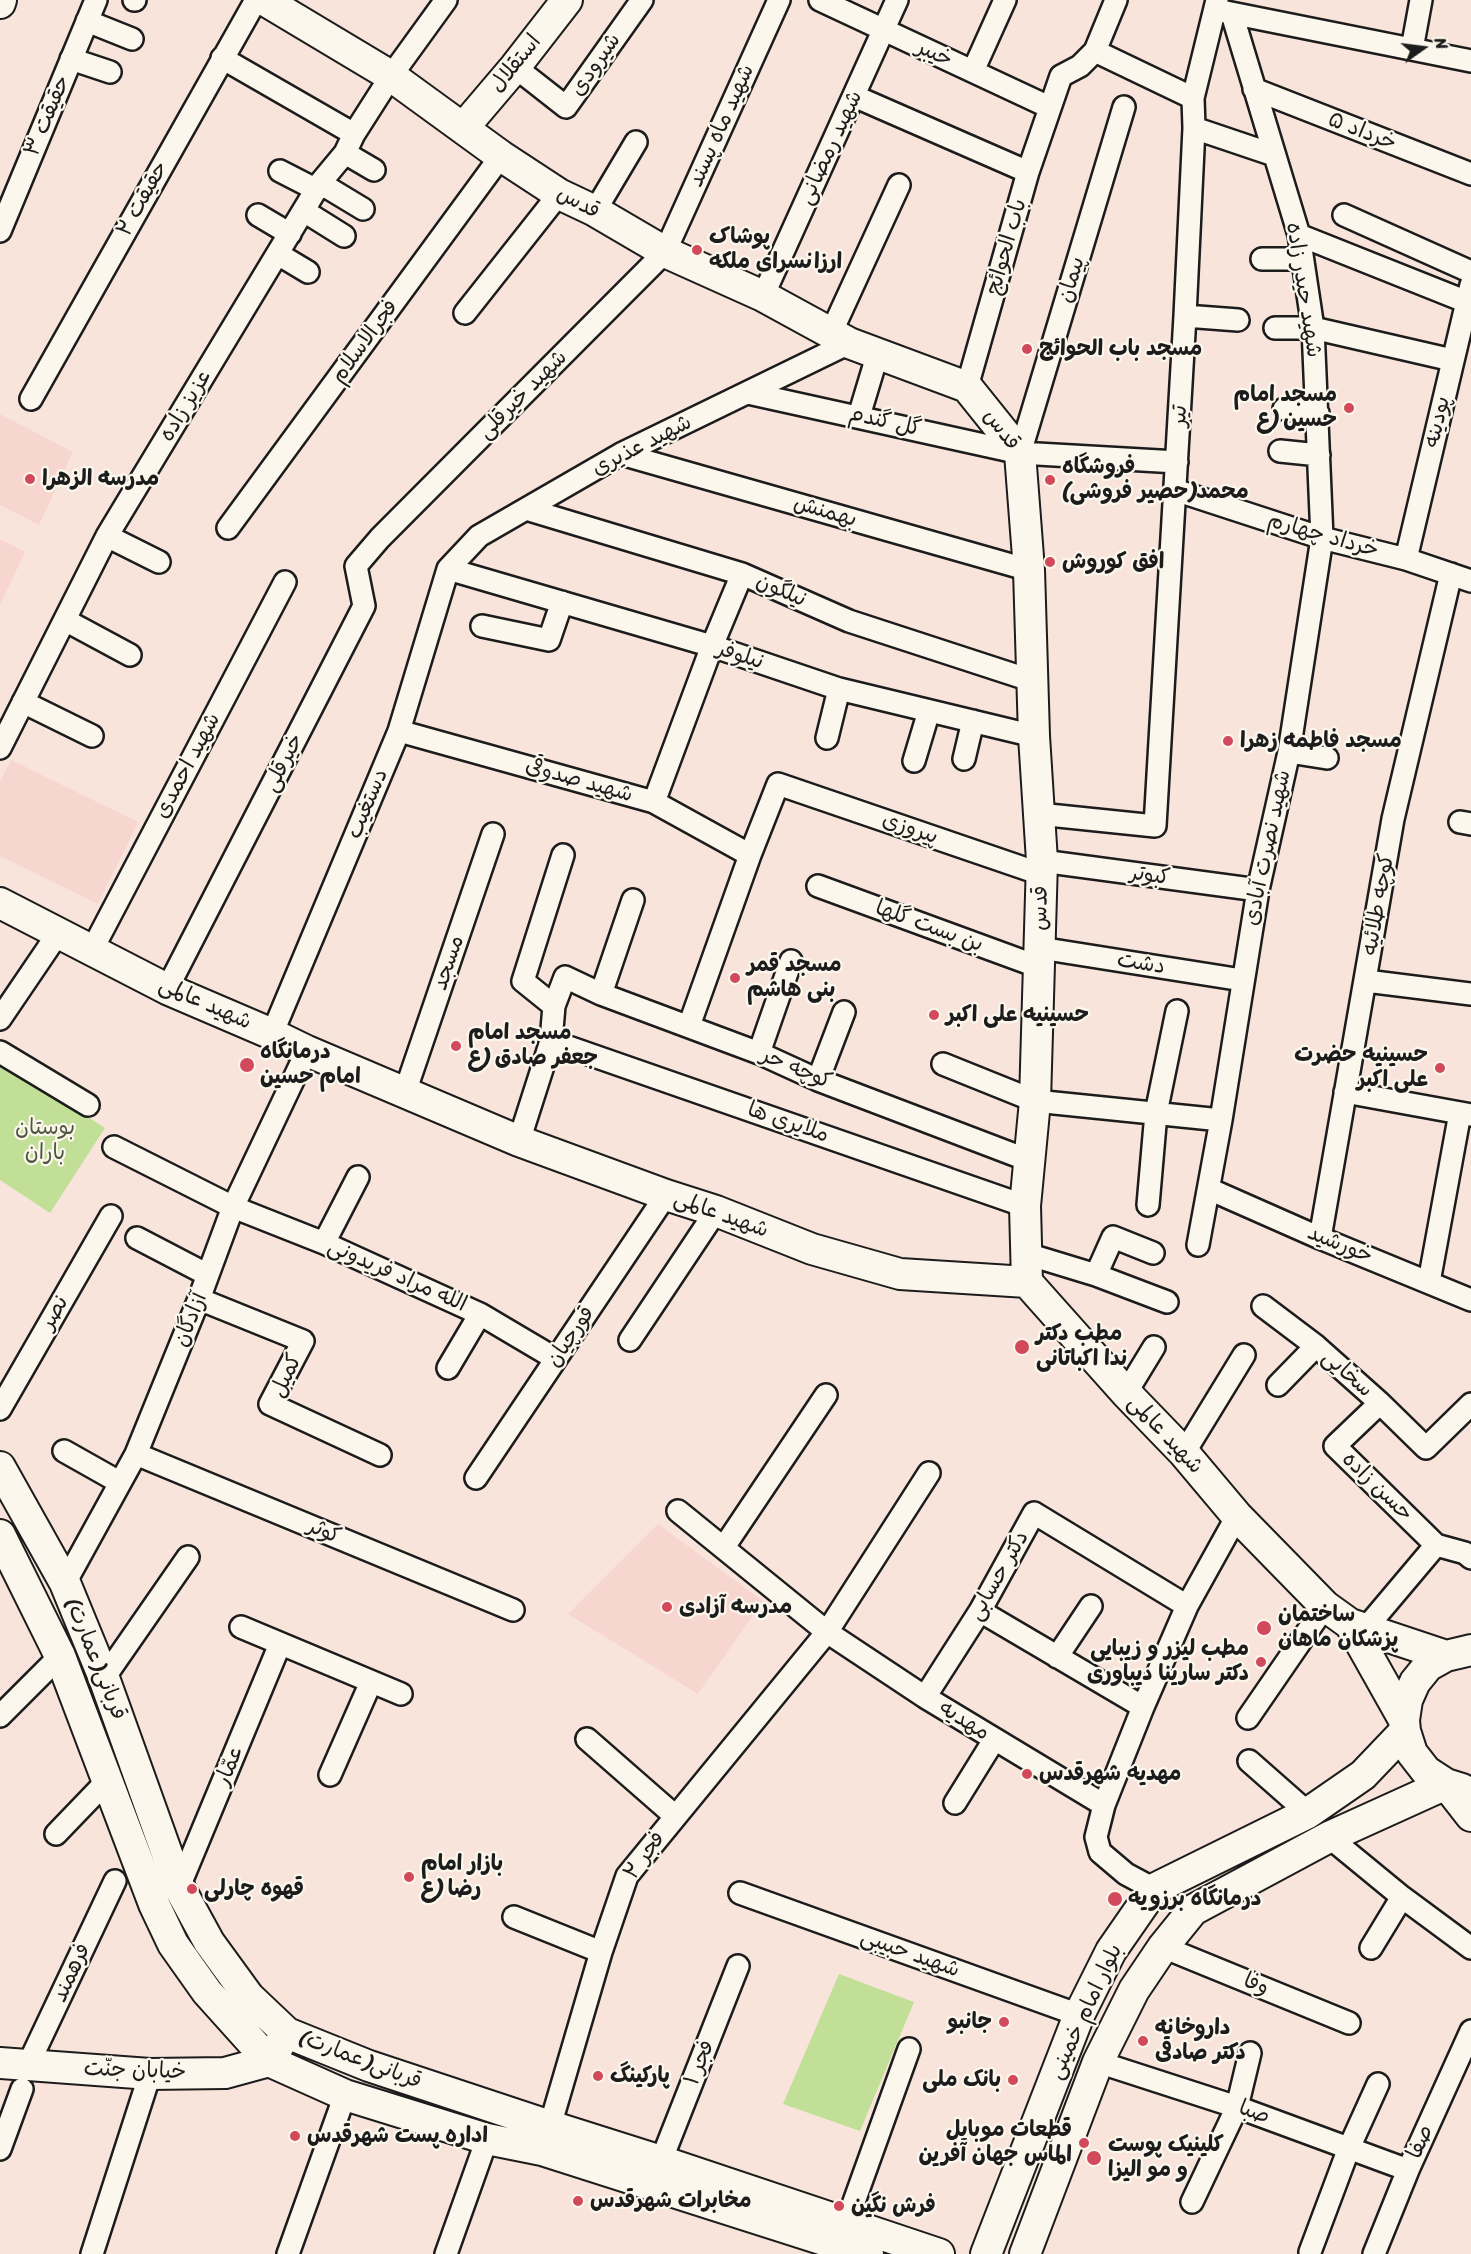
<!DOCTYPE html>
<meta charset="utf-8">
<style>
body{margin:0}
#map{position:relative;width:1471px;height:2254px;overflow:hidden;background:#f9e4dc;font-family:Sriracha,sans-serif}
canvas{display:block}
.north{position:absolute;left:1393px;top:18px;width:60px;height:60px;-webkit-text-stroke:4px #fbf7ec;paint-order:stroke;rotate:76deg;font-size:16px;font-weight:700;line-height:24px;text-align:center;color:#1c1c1c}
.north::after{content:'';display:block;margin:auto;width:21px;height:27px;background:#1c1c1c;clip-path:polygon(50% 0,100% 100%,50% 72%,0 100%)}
</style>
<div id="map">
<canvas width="1471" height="2254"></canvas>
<div class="north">N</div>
</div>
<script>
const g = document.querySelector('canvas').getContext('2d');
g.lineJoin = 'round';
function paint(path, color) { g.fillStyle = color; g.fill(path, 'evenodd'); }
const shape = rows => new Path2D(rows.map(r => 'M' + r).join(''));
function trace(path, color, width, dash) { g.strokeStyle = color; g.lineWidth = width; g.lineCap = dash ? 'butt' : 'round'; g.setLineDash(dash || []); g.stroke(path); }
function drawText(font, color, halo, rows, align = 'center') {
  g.font = font + ' Sriracha,"Playpen Sans Arabic",sans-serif'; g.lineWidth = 4.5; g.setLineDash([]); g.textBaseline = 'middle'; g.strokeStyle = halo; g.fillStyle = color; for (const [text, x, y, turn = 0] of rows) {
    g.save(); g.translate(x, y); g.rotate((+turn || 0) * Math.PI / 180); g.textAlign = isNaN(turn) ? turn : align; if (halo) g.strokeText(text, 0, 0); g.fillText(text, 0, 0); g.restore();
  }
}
const built = shape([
 [0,414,73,452,39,525,0,505],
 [0,539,25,552,0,605],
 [11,760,138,822,98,904,0,856,0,782],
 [658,1524,763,1601,698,1694,568,1614]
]);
const green = shape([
 [0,1059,105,1128,50,1213,0,1180],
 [839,1974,914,2002,860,2131,783,2104]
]);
const street = shape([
 [134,0,135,0],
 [820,0,1049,107],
 [1221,11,1471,61],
 [87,21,132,39],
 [1412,49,1421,0],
 [1095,51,1193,98],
 [222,58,354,134],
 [71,59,110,72],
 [515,67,566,107,642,0],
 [973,71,1005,0],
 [1254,89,1471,174],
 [854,96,1028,172],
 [1194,128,1274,155],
 [345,153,374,170],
 [280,171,317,190],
 [320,183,363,209],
 [304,211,344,236],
 [595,211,636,142],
 [258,215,290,234],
 [1344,215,1471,272],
 [0,231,96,0],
 [1299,235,1467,302],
 [278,254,308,272],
 [1262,259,1302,259],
 [763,296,897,0],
 [465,313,559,194],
 [1185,316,1238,320],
 [1275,328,1313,328,1452,360],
 [831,333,899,185],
 [967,387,1028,172,1061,76,1080,66,1095,51,1116,0],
 [748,393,1020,453,1177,462],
 [31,399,256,0],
 [1284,409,1318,413],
 [859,416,878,353],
 [1280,451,1319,455],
 [1020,453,1124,107],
 [621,454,1029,570],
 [1175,490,1322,538,1406,559,1471,581],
 [526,509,742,574,849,621,1033,681],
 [228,528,501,156],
 [107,536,159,562],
 [1406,559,1471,285],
 [448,569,712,646,839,689,1034,736],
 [65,620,130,655],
 [482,626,549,640,562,602],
 [23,702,92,736],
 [399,731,654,802,750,855],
 [827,738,839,689],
 [0,748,107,536,320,183,345,153,354,134,391,76,446,0],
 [1289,752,1327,758],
 [964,759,973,721],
 [914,761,929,711],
 [654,802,712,646,742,574],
 [1039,814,1155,826,1185,316,1194,128,1193,98,1217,0],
 [1460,822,1471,824],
 [1042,861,1258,890],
 [818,886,1039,967],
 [1040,948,1242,980],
 [92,950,285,582],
 [1366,981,1471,994],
 [167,989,364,606,356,566,380,538,665,252,779,0],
 [601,994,633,900],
 [554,1006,523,981,563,855],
 [0,1019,59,932],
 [689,1026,750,855,778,784,1041,874],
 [272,1034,399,731,448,569,479,536,621,454,849,343],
 [551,1041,1025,1206],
 [0,1052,88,1105],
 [759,1053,791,961],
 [943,1064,1035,1101,1221,1120],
 [818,1080,844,1012],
 [405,1092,493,834],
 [1345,1092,1471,1115],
 [519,1141,551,1041,554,1006,565,977,601,994,759,1053,818,1080,1028,1160],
 [114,1147,233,1207,324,1243,480,1314,556,1359],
 [1209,1189,1320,1238,1471,1300],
 [1148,1205,1156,1113,1177,1011],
 [137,1238,208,1275],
 [1320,1238,1393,819,1451,574],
 [324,1243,358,1177],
 [1198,1245,1221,1120,1258,890,1289,752,1322,538,1313,328,1299,235,1232,14],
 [1027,1254,1096,1275,1167,1302],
 [1096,1275,1113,1237,1153,1253],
 [1429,1282,1460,1113],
 [199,1299,303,1341,270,1404,380,1455],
 [1263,1306,1316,1346,1380,1403,1426,1448,1471,1404],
 [630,1340,716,1211],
 [448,1368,480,1314],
 [1278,1385,1316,1346],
 [1126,1393,1154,1347],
 [1380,1403,1335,1446,1436,1545,1465,1553,1471,1558],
 [0,1409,111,1216],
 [64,1451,119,1482],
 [1184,1453,1244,1355],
 [136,1454,513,1610],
 [476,1478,666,1195],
 [678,1511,827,1632,925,1697,1104,1805],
 [724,1547,826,1395],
 [65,1583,136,1454,199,1299,233,1207,307,1051],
 [980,1611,1143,1707],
 [241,1627,401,1694],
 [1366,1628,1436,1545],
 [1057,1657,1091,1606],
 [104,1678,188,1557],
 [925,1697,980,1611,1034,1513,1187,1606],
 [0,1716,60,1656],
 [1248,1718,1325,1606],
 [587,1739,675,1816],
 [1249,1761,1308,1813],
 [330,1775,371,1682],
 [955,1803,994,1740],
 [56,1834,106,1782],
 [1329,1837,1402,1897,1471,1948],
 [179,1887,280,1644],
 [1154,1889,1126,1874,1100,1852,1096,1837,1104,1805,1143,1707,1187,1606,1237,1516],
 [740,1893,1079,2015],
 [514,1917,601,1952],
 [1163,1947,1349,2023],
 [1371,1948,1402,1897],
 [1098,2062,1237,2107,1408,2170],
 [28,2065,115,1881],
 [550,2126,601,1952,627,1876,827,1632,929,1473],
 [0,2149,22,2089],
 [661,2161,738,1966],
 [1192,2202,1237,2107,1250,2053],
 [846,2224,909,2049],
 [1310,2252,1349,2148,1378,2084],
 [92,2254,150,2074],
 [288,2254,345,2095],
 [446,2254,487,2139],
 [1374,2254,1408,2170,1471,2031]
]);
const secondary = shape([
 [264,0,391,76,501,156,559,194,595,211,665,252,763,296,849,343,967,387,1020,453,1029,570,1034,736,1042,861,1035,1101,1025,1206,1027,1282],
 [0,3,1,0],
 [464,127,515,67,567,0],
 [0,903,167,989,272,1034,307,1051,519,1141,666,1195,716,1211,812,1249,900,1274,1027,1282,1126,1393,1184,1453,1237,1516,1325,1606,1350,1624],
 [0,1467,65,1583,104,1678,179,1887,209,1942,249,1997,287,2033,369,2066,550,2126,661,2161,939,2254],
 [0,1535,60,1656,154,1904,173,1944,207,1992,269,2061,345,2095,487,2139,542,2150,868,2254],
 [1404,1720,1350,1624,1446,1656],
 [1462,1789,1446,1784,1426,1771,1412,1753,1405,1731,1404,1720,1407,1700,1415,1682,1428,1666,1446,1656,1471,1650],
 [0,2063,150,2074,225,2073,269,2061,279,2045],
 [986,2254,1079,2015,1111,1951,1154,1889,1308,1813,1363,1775,1405,1731],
 [1025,2254,1098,2062,1134,1990,1163,1947,1193,1910,1329,1837,1446,1784,1471,1816]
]);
const markers = [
 [697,250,6,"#d1495b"],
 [1027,349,6,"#d1495b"],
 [1349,408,6,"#d1495b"],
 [30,479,6,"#d1495b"],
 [1050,480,6,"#d1495b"],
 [1050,562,6,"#d1495b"],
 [1228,741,6,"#d1495b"],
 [735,978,6,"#d1495b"],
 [934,1015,6,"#d1495b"],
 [456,1046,6,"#d1495b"],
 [247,1065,8,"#d1495b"],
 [1440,1068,6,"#d1495b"],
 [1022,1347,8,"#d1495b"],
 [667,1607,6,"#d1495b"],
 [1264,1628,8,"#d1495b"],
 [1261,1662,6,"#d1495b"],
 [1027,1774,6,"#d1495b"],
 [409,1877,6,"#d1495b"],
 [192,1889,6,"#d1495b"],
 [1115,1899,8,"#d1495b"],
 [1004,2022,6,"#d1495b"],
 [1143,2041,6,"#d1495b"],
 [598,2076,6,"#d1495b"],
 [1013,2080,6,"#d1495b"],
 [295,2136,6,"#d1495b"],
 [1084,2143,6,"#d1495b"],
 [1094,2158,8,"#d1495b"],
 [578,2201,6,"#d1495b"],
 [839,2206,6,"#d1495b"]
];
const streetNames = [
 ["خیبر",934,54,24],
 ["استقلال",516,64,-51],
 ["شیرودی",596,65,-55],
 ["حقیقت ۳",48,116,-67],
 ["شهید ماه پسند",722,126,-66],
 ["خرداد ۵",1362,132,21],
 ["شهید رمضانی",831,148,-65],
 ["حقیقت ۲",143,199,-61],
 ["قدس",578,203,28],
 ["باب الحوائج",1007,247,-74],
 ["پیمان",1072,280,-73],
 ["شهید حیدر زاده",1303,290,81],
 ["فجرالاسلام",365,342,-54],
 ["شهید خیرقلی",523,395,-45],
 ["عزیز زاده",186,406,-59],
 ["تیر",1180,416,-87],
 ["گل گندم",885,422,13],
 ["پودینه",1438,422,-77],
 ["قدس",1001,430,53],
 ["شهید عذیری",642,446,-27],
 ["بهمنش",825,512,16],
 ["خرداد چهارم",1323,536,16],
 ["نیلگون",781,591,24],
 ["نیلوفر",740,656,18],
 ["خیرقلی",284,763,-63],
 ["شهید احمدی",188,766,-62],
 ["شهید صدوقی",579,781,16],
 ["دستغیب",368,804,-67],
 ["پیروزی",910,829,19],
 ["شهید نصرت آبادی",1268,848,-78],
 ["کبوتر",1150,876,8],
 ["کوچه طلائیه",1379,905,-80],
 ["قدس",1041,908,-89],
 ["بن بست گلها",929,927,20],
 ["مسجد",449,963,-71],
 ["دشت",1141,964,9],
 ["شهید عالمی",205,1004,24],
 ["کوچه حر",796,1069,23],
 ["ملایری ها",788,1123,19],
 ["شهید عالمی",721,1215,20],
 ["خورشید",1340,1245,22],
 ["الله مراد فریدونی",397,1276,24],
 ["نصر",55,1313,-60],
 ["آزادگان",191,1320,-68],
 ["قورچیان",571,1337,-56],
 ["سخایی",1347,1374,41],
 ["کمیل",287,1376,-65],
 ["شهید عالمی",1165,1435,47],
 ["حسن زاده",1377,1487,44],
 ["کوثر",324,1532,23],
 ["دکتر حسابی",999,1576,-60],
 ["(عمارت)قربانی",95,1659,68],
 ["مهدیه",964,1721,32],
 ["عمّار",230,1766,-68],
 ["فجر ۲",645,1856,-54],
 ["شهید حبیبی",910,1954,20],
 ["فرهمند",72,1973,-65],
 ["وفا",1256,1985,22],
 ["بلوار امام خمینی",1086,2012,-65],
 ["(عمارت)قربانی",360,2060,21],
 ["فجر ۱",700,2063,-68],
 ["خیابان جنّت",135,2071,2],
 ["صبا",1254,2113,20],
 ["صفا",1421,2142,-66]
];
const poiNames = [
 ["پوشاک",709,237],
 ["ارزانسرای ملکه",709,262],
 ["مسجد باب الحوائج",1039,349],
 ["مسجد امام",1337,395,"right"],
 ["حسین (ع",1337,420,"right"],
 ["فروشگاه",1062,467],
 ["محمد(حصیر فروشی)",1062,492],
 ["مدرسه الزهرا",42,479],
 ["افق کوروش",1062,562],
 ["مسجد فاطمه زهرا",1240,741],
 ["مسجد قمر",747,965],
 ["بنی هاشم",747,990],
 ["حسینیه علی اکبر",946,1015],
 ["مسجد امام",468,1033],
 ["جعفر صادق (ع",468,1058],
 ["درمانگاه",260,1052],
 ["امام حسین",260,1077],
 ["حسینیه حضرت",1428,1055,"right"],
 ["علی اکبر",1428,1080,"right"],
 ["مطب دکتر",1036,1334],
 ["ندا اکباتانی",1036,1359],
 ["مدرسه آزادی",679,1607],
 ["ساختمان",1278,1615],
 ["پزشکان ماهان",1278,1640],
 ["مطب لیزر و زیبایی",1249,1649,"right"],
 ["دکتر سارینا دیباوری",1249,1674,"right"],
 ["مهدیه شهرقدس",1039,1774],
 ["بازار امام",421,1864],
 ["رضا (ع",421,1889],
 ["قهوه چارلی",204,1889],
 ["درمانگاه برزویه",1128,1899],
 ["جانبو",992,2022,"right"],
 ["داروخانه",1155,2028],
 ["دکتر صادقی",1155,2053],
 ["پارکینگ",610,2076],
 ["بانک ملی",1001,2080,"right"],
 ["قطعات موبایل",1072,2130,"right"],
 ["الماس جهان آفرین",1072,2155,"right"],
 ["اداره پست شهرقدس",307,2136],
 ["کلینیک پوست",1108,2145],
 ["و مو الیزا",1108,2170],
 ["مخابرات شهرقدس",590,2201],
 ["فرش نگین",851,2206]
];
const parkNames = [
 ["بوستان",45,1128],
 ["باران",45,1153]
];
paint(built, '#f7d6d0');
paint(green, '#c1df97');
trace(street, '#1c1c1c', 26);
trace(secondary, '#1c1c1c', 34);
trace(street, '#fbf7ec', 21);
trace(secondary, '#fbf7ec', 30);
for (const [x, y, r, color] of markers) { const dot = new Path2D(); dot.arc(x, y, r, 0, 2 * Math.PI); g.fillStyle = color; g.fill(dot); trace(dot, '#fbf7ec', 2); }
drawText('22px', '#1c1c1c', '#fbf7ec', streetNames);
drawText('bold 22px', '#1c1c1c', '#fbf7ec', poiNames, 'left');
drawText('22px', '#4e5641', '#fbf7ec', parkNames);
</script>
